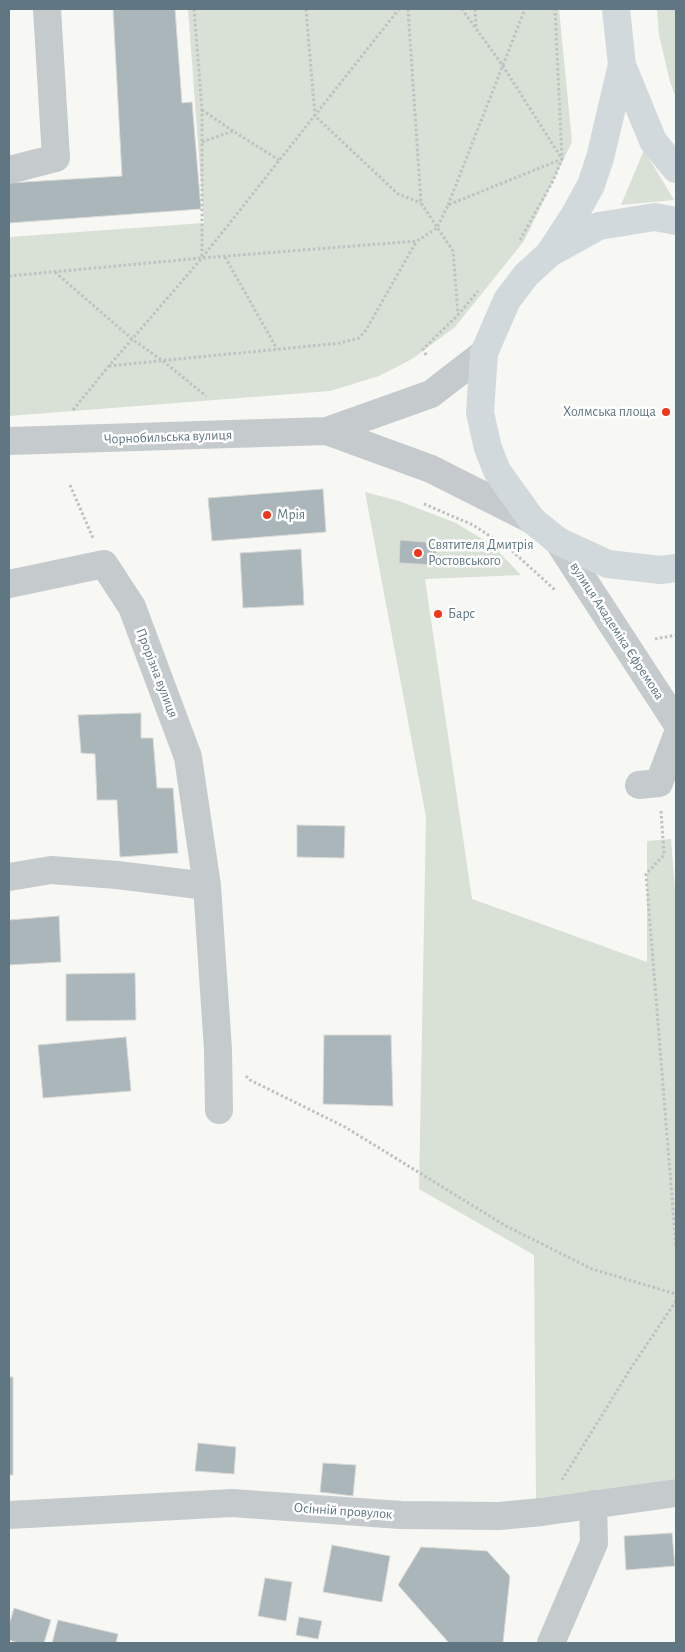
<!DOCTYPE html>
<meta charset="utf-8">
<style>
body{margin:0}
#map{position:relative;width:685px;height:1652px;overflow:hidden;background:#f7f7f4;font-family:"Alegreya Sans",sans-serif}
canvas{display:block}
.frame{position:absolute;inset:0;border:10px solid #607682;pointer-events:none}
</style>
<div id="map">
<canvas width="685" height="1652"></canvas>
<div class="frame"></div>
</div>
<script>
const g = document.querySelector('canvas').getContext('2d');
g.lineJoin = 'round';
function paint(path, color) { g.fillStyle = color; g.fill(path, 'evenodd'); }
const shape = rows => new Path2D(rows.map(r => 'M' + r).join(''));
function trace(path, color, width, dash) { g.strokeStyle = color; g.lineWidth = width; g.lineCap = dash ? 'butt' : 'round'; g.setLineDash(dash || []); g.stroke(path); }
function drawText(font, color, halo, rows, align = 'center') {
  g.font = font + ' "Alegreya Sans",sans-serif'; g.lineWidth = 5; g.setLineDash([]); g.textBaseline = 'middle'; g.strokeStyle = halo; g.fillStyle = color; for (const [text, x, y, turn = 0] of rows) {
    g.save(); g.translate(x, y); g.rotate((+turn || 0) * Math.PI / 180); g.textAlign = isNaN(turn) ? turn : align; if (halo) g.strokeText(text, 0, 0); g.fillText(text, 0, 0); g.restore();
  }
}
const green = shape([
 [188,9,559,9,572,142,524,241,455,327,412,359,379,376,330,391,9,416,9,237,204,223],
 [657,9,676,9,676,98,670,82,659,35],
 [644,150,674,200,621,205],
 [365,492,399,501,456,523,492,545,521,575,425,579,472,899,647,962,647,841,671,839,676,902,676,1479,536,1500,534,1255,419,1189,426,817]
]);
const building = shape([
 [113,9,175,9,182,103,192,102,201,209,9,223,9,183,122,176,113,9],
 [323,489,326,532,212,541,208,498,323,489],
 [400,540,437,543,435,565,399,563,400,540],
 [301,549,304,605,243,608,240,553,301,549],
 [141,713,141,738,153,738,157,788,173,788,178,853,120,857,117,800,97,800,95,754,81,753,78,715,141,713],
 [297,825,345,826,344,858,297,857,297,825],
 [59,916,61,962,9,965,9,920,59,916],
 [135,973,136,1020,66,1021,66,974,135,973],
 [324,1035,391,1035,393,1106,323,1104,324,1035],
 [126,1037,131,1091,43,1098,38,1045,126,1037],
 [9,1377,13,1377,13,1475,9,1475,9,1377],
 [198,1443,236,1447,234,1474,195,1471,198,1443],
 [323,1463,356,1465,353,1496,320,1492,323,1463],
 [672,1533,675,1566,626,1570,624,1536,672,1533],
 [332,1545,390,1556,382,1602,323,1592,332,1545],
 [421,1547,487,1551,510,1576,503,1643,449,1643,398,1585,421,1547],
 [265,1578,292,1582,286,1621,258,1616,265,1578],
 [14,1608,51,1620,44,1643,18,1643,9,1640,9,1625,14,1608],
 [299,1617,322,1621,318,1639,296,1635,299,1617],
 [58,1620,118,1634,116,1643,52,1643,58,1620]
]);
const path = shape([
 [194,9,202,110,202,258],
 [306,9,315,116,398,194,421,203],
 [408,9,421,203,453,251,458,315],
 [475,9,476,27],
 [202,110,233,131],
 [202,142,233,131,279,160],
 [448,205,525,9],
 [520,240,553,181,562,159,555,9],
 [225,257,277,349],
 [55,272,132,339,163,361,206,396],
 [9,276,202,258,417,241,437,228,448,205,562,159,503,66,462,9],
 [426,355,423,349,458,315,478,291],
 [109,366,340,343,359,338,366,330,416,242],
 [73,410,108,367,202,258,399,9],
 [70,485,93,538],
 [424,504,473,525,510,549,555,590],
 [655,639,676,635],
 [661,811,664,855,646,874,676,1247],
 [246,1076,250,1080,345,1127,506,1226,592,1269,676,1294],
 [562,1480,631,1368,676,1301]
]);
const minor = shape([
 [9,170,56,158,47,9],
 [327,431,431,469,532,520],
 [9,441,327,431,431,394,484,353],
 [558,541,676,722],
 [9,584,104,564,132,607,188,757,207,886,218,1050,219,1110],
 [639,785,659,783,676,738],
 [9,877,51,870,117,875,207,886],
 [9,1515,232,1503,401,1515,499,1516,542,1512,676,1493],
 [551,1643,594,1543,593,1504]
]);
const major = shape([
 [616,9,622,65,653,141,676,169],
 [676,221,655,217,599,226,550,253,526,275,507,300,484,353,480,413,488,448,497,471,532,520,558,541,608,564,661,570,676,568],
 [551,251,574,216,591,185,600,158,622,65]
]);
const markers = [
 [666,412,5,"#f1361a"],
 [267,515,5,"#f1361a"],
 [418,553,5,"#f1361a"],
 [438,614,5,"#f1361a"]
];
const poiNames = [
 ["Холмська площа",656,412,"right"],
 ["Мрія",277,515],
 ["Святителя Дмитрія",428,545],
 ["Ростовського",428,561],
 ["Барс",448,614]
];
const streetNames = [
 ["Чорнобильська вулиця",168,437,-2],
 ["вулиця Академіка Єфремова",617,631,57],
 ["Прорізна вулиця",157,673,69],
 ["Осінній провулок",343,1511,4]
];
paint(green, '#d9e0d5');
paint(building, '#abb6ba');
trace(building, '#d9d9d6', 1);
trace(path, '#bec2c3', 3, [2.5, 2.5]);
trace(minor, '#c5cacd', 28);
trace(major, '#d2d9dc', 28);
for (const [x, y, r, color] of markers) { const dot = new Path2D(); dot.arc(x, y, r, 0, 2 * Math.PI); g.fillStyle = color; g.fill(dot); trace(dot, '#fff', 2); }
drawText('14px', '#607682', '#fff', poiNames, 'left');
drawText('14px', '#607682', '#fff', streetNames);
</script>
